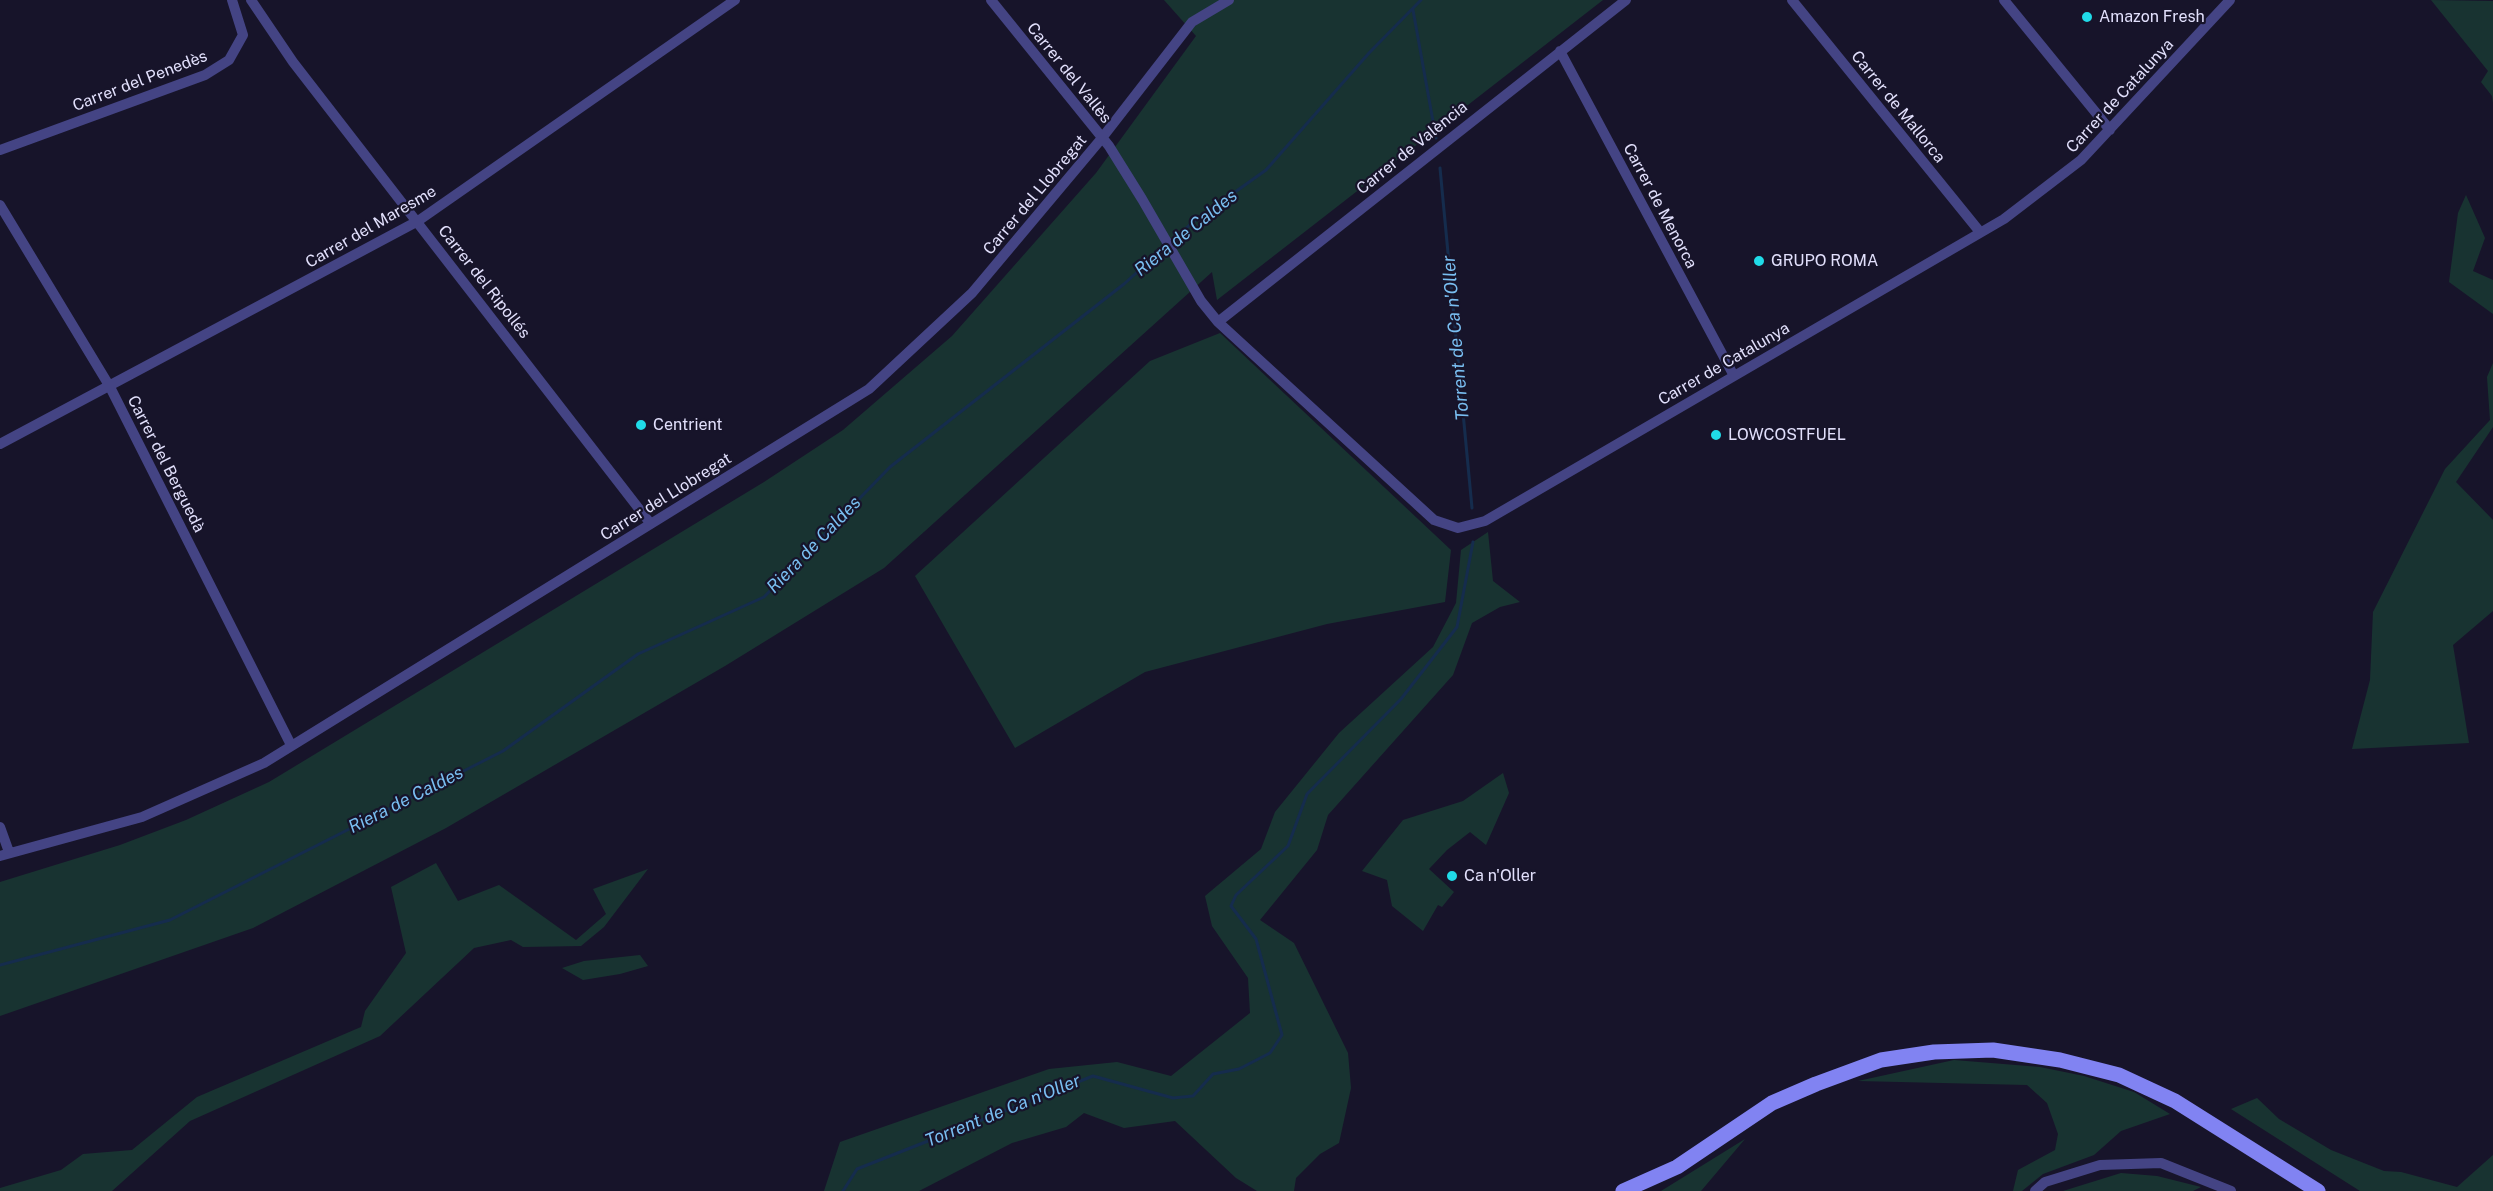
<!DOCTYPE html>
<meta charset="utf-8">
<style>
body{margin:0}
canvas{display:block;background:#17142a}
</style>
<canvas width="2493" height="1191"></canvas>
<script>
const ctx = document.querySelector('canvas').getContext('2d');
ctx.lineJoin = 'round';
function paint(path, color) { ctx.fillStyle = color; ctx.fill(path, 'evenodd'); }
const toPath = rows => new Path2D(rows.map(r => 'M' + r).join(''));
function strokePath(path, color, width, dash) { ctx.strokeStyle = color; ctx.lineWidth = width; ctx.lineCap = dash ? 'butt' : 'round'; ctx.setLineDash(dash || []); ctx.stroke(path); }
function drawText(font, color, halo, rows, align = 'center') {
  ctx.font = font + ' "Public Sans",sans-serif'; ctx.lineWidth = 4.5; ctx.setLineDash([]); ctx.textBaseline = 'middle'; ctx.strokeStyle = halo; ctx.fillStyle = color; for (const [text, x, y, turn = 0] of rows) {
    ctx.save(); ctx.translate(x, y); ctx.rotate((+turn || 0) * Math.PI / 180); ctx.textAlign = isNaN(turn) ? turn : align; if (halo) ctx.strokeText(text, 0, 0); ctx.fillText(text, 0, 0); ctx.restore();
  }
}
paint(toPath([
 [1164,0,1603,0,1217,300,1212,272,884,568,725,666,446,828,253,928,0,1016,0,882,120,845,186,820,269,782,764,482,843,430,952,336,1096,173,1196,36],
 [2431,0,2493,1,2493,103,2492,96,2481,82,2488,71],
 [2466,195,2485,238,2473,271,2493,280,2493,314,2449,282,2458,213],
 [1220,333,1451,550,1445,602,1327,624,1145,672,1015,748,915,576,1150,361],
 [2493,363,2493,427,2456,482,2493,520,2493,611,2453,645,2469,743,2352,749,2370,680,2373,612,2445,469,2490,420,2487,377],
 [1488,532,1493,581,1520,602,1500,607,1472,623,1453,675,1328,815,1317,850,1260,920,1294,943,1348,1053,1351,1088,1339,1143,1320,1154,1296,1178,1294,1191,1257,1191,1236,1178,1175,1121,1124,1128,1084,1113,1066,1127,1012,1143,919,1191,824,1191,840,1142,1049,1069,1117,1062,1171,1076,1250,1013,1248,978,1212,926,1205,896,1261,849,1275,812,1339,733,1433,647,1456,603,1461,550],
 [1503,773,1509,793,1486,845,1470,832,1447,850,1429,869,1454,892,1442,907,1438,905,1423,931,1392,906,1387,880,1362,871,1403,820,1463,801],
 [436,863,458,901,499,885,576,940,606,914,593,889,648,869,604,927,581,946,523,947,511,940,474,948,380,1036,190,1121,112,1191,0,1191,0,1188,61,1170,83,1154,132,1150,197,1097,361,1027,365,1011,406,953,391,887],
 [640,955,648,966,620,974,583,980,562,968,584,961],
 [1954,1060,2040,1067,2084,1076,2134,1092,2170,1114,2121,1131,2094,1155,2043,1174,2022,1191,2013,1191,2018,1170,2055,1150,2058,1134,2047,1103,2027,1085,1858,1081],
 [2257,1098,2279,1119,2331,1150,2384,1171,2401,1172,2457,1187,2493,1155,2493,1191,2360,1191,2231,1109],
 [1745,1139,1701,1191,1661,1191],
 [2121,1173,2157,1176,2201,1187,2193,1191,2063,1191]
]), '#183331');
strokePath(toPath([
 [1413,10,1436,138],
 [1440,168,1472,508],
 [0,965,170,920,503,751,638,654,764,597,890,467,1124,284,1193,222,1266,170,1369,53,1421,0],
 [843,1191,857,1169,1093,1076,1173,1098,1193,1096,1213,1074,1239,1069,1270,1053,1282,1035,1256,939,1231,906,1236,895,1288,846,1307,794,1401,699,1457,627,1473,542]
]), '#152c4d', 3);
strokePath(toPath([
 [251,0,293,62,650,523],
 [991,0,1109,146,1142,199,1201,301,1218,322,1434,520,1458,528,1485,521,2004,219,2081,160,2230,0],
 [1792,0,1980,232],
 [2004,0,2110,130],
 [1560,51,1734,376],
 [0,150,205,75,229,60,243,35,232,0],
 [0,205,110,387,291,745],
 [1218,322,1626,0],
 [0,444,418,221,735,0],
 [0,827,9,852],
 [0,856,142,817,264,763,869,389,972,293,1102,138,1192,22,1229,0],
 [2035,1191,2045,1182,2100,1165,2161,1163,2231,1191]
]), '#444484', 10);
strokePath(toPath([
 [1623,1191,1677,1167,1772,1103,1816,1084,1881,1060,1934,1052,1993,1050,2060,1060,2119,1075,2175,1101,2318,1191]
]), '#8183f2', 15);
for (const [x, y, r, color] of [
 [2087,17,6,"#20dbe8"],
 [1759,261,6,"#20dbe8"],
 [641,425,6,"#20dbe8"],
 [1716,435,6,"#20dbe8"],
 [1452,876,6,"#20dbe8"]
]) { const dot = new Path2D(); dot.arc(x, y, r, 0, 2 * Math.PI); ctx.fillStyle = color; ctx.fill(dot); strokePath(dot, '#17142a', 2); }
drawText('16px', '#e2e0fc', '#17142a', [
 ["Amazon Fresh",2099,17],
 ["GRUPO ROMA",1771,261],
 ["Centrient",653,425],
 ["LOWCOSTFUEL",1728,435],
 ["Ca n'Oller",1464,876]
], 'left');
drawText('16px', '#e2e0fc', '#17142a', [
 ["Carrer del Vallès",1069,73,51],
 ["Carrer del Penedès",140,81,-21],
 ["Carrer de Catalunya",2120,96,-47],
 ["Carrer de Mallorca",1898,107,51],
 ["Carrer de València",1412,148,-39],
 ["Carrer del Llobregat",1035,195,-50],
 ["Carrer de Menorca",1660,206,62],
 ["Carrer del Maresme",371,227,-30],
 ["Carrer del Ripollés",484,282,52],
 ["Carrer de Catalunya",1724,364,-30],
 ["Carrer del Berguedà",166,464,63],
 ["Carrer del Llobregat",666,497,-32]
]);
drawText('italic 18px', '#79bef1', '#17142a', [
 ["Riera de Caldes",1186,233,-39],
 ["Torrent de Ca n'Oller",1456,338,-95],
 ["Riera de Caldes",814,545,-46],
 ["Riera de Caldes",406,800,-27],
 ["Torrent de Ca n'Oller",1003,1111,-22]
]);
</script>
